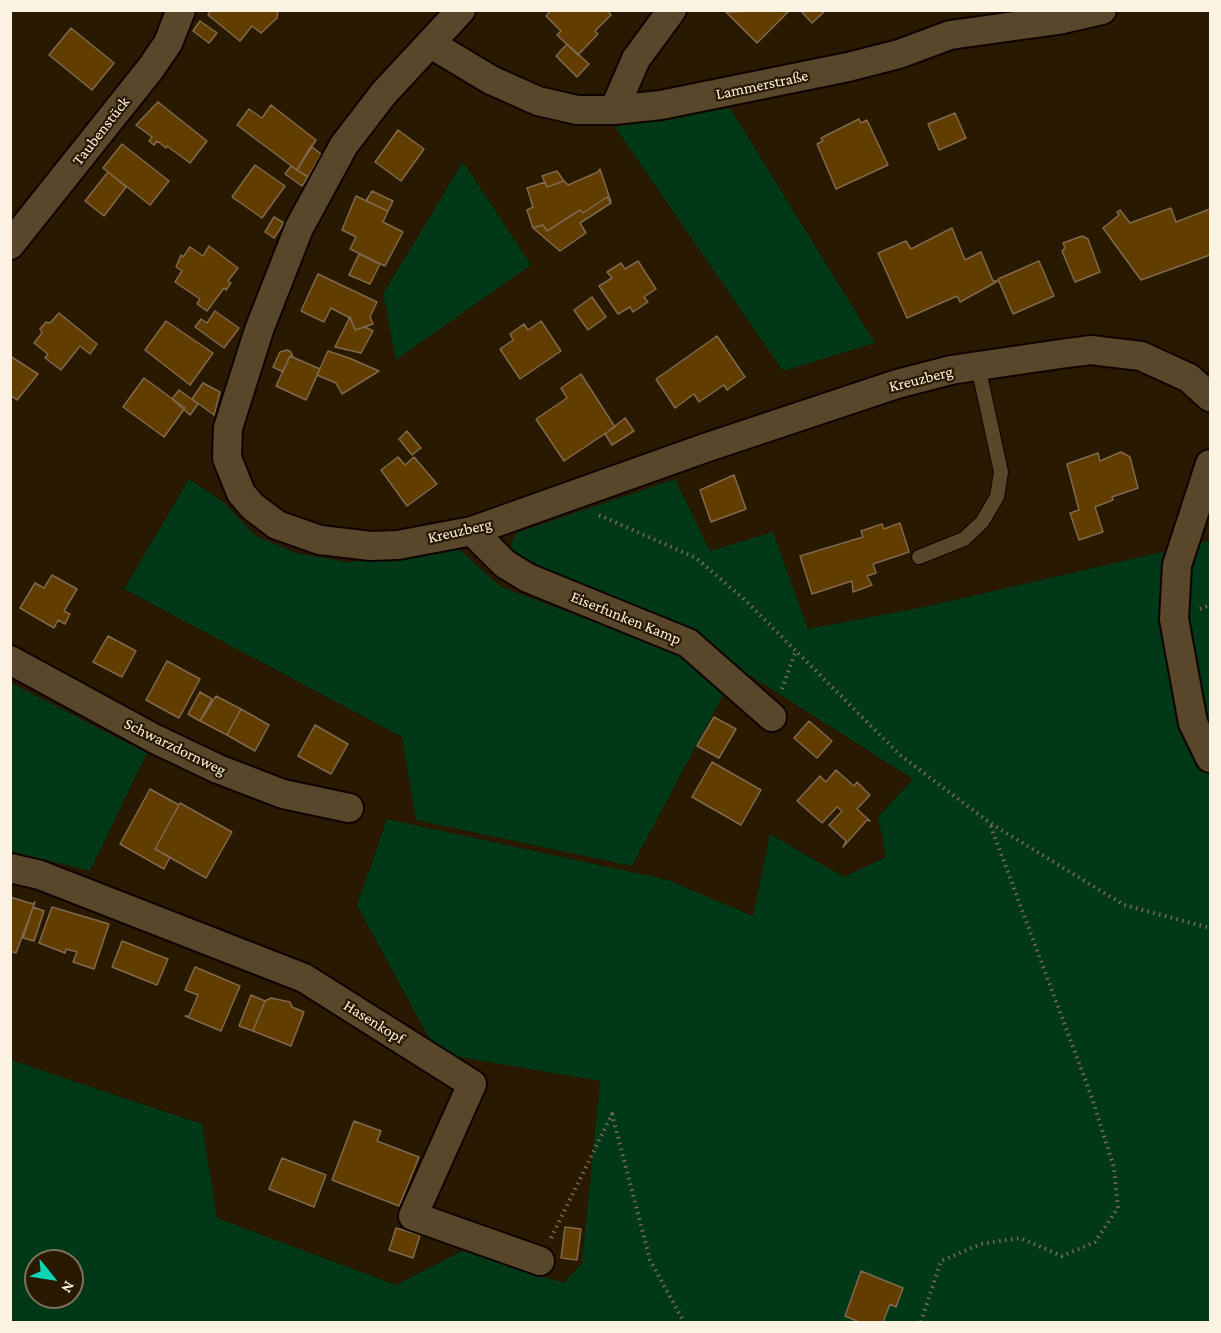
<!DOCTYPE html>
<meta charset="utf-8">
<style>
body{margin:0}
#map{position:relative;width:1221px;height:1333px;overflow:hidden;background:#281900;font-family:"Crimson Pro",serif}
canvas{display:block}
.frame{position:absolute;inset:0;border:12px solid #fcf2e1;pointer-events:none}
.north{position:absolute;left:24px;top:1249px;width:60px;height:60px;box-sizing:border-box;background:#281900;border:2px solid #7d705a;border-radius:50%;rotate:120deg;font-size:16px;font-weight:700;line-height:24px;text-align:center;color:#fcf2e1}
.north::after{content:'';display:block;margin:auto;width:21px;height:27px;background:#0fd5b4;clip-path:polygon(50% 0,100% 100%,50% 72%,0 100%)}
</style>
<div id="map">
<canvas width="1221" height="1333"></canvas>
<div class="frame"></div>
<div class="north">N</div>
</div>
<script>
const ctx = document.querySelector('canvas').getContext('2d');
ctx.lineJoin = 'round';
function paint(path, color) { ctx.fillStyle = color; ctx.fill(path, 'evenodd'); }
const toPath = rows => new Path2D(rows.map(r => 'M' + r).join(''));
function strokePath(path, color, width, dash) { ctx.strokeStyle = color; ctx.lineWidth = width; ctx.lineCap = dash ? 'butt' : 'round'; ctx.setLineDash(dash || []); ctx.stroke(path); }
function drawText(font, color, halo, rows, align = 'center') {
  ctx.font = font + ' "Crimson Pro",serif'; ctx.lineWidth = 4.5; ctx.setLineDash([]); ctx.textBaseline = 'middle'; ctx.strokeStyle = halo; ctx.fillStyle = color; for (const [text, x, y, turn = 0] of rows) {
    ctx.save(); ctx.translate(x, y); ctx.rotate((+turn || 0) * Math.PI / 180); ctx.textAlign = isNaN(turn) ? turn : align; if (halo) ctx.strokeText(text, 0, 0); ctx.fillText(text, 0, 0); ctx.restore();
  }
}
paint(toPath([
 [730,108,875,343,783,371,615,127],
 [463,162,531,265,396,360,383,294],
 [189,479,223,502,256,536,296,553,347,562,460,550,501,587,675,652,723,695,632,866,416,820,402,737,124,589],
 [675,479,710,551,773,532,808,629,924,607,1210,541,1210,1322,11,1322,11,1060,202,1124,217,1218,396,1285,462,1251,564,1283,582,1263,600,1081,437,1053,357,905,387,819,668,880,753,916,770,834,844,877,886,857,878,817,913,779,740,669,694,631,521,567,509,550,516,533],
 [36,1261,72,1261,72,1297,36,1297],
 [11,683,147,753,90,871,11,851]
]), '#003818');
const building = toPath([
 [211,10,278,10,277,18,261,33,252,26,240,41,208,15,211,10],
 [551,10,607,10,611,15,595,31,598,34,578,55,557,35,561,31,546,16,551,10],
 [793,10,789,11,757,43,726,12,793,10],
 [800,10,826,10,812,23,800,10],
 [200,21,217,33,209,43,193,31,200,21],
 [71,28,114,63,92,90,49,55,71,28],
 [567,44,589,64,577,77,556,56,567,44],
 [158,102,207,141,190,163,167,146,166,148,157,141,154,145,149,141,152,137,136,125,158,102],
 [271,105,316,140,297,170,237,125,249,109,262,118,271,105],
 [955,113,966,138,939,150,928,124,955,113],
 [859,119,861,123,867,120,888,165,836,189,817,144,823,141,821,138,859,119],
 [398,130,424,149,401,181,375,162,398,130],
 [122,144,169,181,150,205,103,168,122,144],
 [311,146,321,154,308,177,297,170,311,146],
 [255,165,285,186,262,218,232,197,255,165],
 [291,166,308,177,302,186,285,174,291,166],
 [600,169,611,202,607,197,583,213,580,210,547,231,543,225,533,228,527,210,533,207,527,188,545,182,547,187,564,181,568,185,598,172,600,169],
 [557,171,564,181,547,187,542,176,557,171],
 [108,172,126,187,104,216,85,201,108,172],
 [372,191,393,201,388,211,366,201,372,191],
 [356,196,388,211,383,222,403,232,385,266,350,249,356,237,342,230,356,196],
 [607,197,611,203,580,223,586,233,560,251,533,228,543,225,547,231,580,210,583,213,607,197],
 [1171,208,1176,222,1210,209,1210,255,1141,280,1103,228,1119,215,1117,212,1120,210,1130,223,1171,208],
 [274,217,284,223,274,238,265,232,274,217],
 [952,228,965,260,981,252,993,281,998,281,960,302,957,296,907,318,878,253,906,241,911,249,952,228],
 [1082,236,1088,239,1100,272,1075,282,1062,251,1065,248,1063,243,1082,236],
 [209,246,238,268,228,281,231,283,226,290,224,288,207,311,197,304,200,299,175,282,182,271,176,267,181,255,183,257,190,247,203,256,209,246],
 [359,254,380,264,370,284,349,275,359,254],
 [638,261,656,289,644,297,648,302,633,312,630,307,618,314,599,286,612,278,607,272,621,263,625,269,638,261],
 [1039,261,1054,296,1013,314,998,279,1039,261],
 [318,274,377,302,370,317,373,324,355,330,350,318,331,308,324,322,301,311,318,274],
 [592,297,606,317,588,330,574,310,592,297],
 [215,311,239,328,224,348,195,327,201,319,207,323,215,311],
 [59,313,97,344,90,354,80,346,61,370,45,358,48,354,34,343,42,333,40,329,46,322,50,323,59,313],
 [350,317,355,330,365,327,373,331,361,353,335,347,350,317],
 [166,321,213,353,190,385,145,350,166,321],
 [541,321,561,351,520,379,500,349,513,340,510,334,524,324,528,330,541,321],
 [717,336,745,377,727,390,724,385,699,402,694,394,675,408,656,379,717,336],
 [287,350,291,352,293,357,290,356,283,372,273,367,280,352,287,350],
 [328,351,349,358,379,371,342,394,336,383,317,375,328,351],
 [10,356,38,374,17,400,10,395,10,356],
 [290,356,320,369,306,400,276,386,290,356],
 [581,374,615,427,564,461,536,419,567,398,561,388,581,374],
 [144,378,185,408,164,437,123,407,144,378],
 [203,383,220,392,214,415,192,399,203,383],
 [179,390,198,404,190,415,172,399,179,390],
 [625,418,634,431,612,445,605,434,625,418],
 [407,431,421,448,412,455,399,439,407,431],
 [1121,452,1130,457,1138,488,1112,497,1113,500,1095,507,1103,532,1079,540,1070,513,1079,510,1067,464,1098,453,1100,461,1121,452],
 [398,457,405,465,414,457,437,484,407,506,381,470,398,457],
 [734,475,746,509,711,522,700,490,734,475],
 [900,523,909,552,873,564,876,573,867,576,872,585,853,592,852,581,812,594,800,556,863,537,861,531,882,524,884,529,900,523],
 [52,575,77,589,64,611,70,614,65,624,58,620,54,628,20,608,35,583,44,588,52,575],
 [108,636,136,651,122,677,93,662,108,636],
 [167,661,200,679,179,718,146,700,167,661],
 [200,692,212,699,200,721,188,714,200,692],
 [216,696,241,709,227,735,200,721,216,696],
 [241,709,269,725,255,751,227,735,241,709],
 [714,717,736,729,719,758,697,746,714,717],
 [809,721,832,741,817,758,794,738,809,721],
 [315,725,348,744,331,774,298,756,315,725],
 [712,762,761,790,741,825,692,797,712,762],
 [836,770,854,786,857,782,870,795,857,809,870,821,867,820,843,847,846,841,829,825,842,811,837,807,822,823,797,801,820,776,826,782,836,770],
 [150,789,179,805,155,849,170,857,164,869,120,844,150,789],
 [180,803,232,832,206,878,155,849,180,803],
 [10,897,33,904,35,902,16,953,10,951,10,897],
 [33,907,44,911,34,941,23,938,33,907],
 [52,907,109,924,94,969,73,962,77,952,66,949,65,953,39,943,52,907],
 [122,941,168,959,157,985,112,967,122,941],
 [195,967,240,986,221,1031,185,1016,189,1016,198,995,185,990,195,967],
 [251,995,265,1001,253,1031,239,1026,251,995],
 [271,998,290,1002,292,1007,304,1012,291,1046,253,1031,265,1001,271,998],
 [354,1121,381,1131,377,1141,419,1157,399,1206,332,1180,354,1121],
 [282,1158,326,1175,314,1207,269,1189,282,1158],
 [565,1227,581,1229,577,1260,561,1258,565,1227],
 [396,1228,420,1235,413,1258,389,1250,396,1228],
 [861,1271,903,1288,896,1307,890,1304,883,1322,857,1322,857,1321,845,1316,861,1271]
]);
paint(building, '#623d00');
strokePath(building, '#80694e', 1.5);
const service = toPath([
 [919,557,964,539,982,522,997,497,1001,472,978,366]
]);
const minor = toPath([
 [461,10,384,93,344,145,299,228,259,330,228,428,227,458,241,493,252,506,277,525,320,540,371,546,398,545,472,531,705,448,897,384,951,370,1060,354,1091,350,1141,356,1189,378,1210,397],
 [431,44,491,80,538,101,577,110,614,110,661,105,848,67,899,54,950,35,1058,20,1102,10],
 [614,110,636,59,672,10],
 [10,245,151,68,168,43,181,10],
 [1210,464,1177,565,1174,619,1193,723,1210,758],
 [472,531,505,564,528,578,688,643,772,717],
 [10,660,155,739,218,769,283,794,349,808],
 [10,868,40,875,304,978,472,1084,413,1216,540,1261]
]);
strokePath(service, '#100400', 16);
strokePath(minor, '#100400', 32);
strokePath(toPath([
 [599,515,696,558,745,600,900,755,990,823,1124,905,1210,928],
 [1200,609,1210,605],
 [782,689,796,650],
 [551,1238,612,1114,650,1260,684,1322],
 [921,1322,941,1261,981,1244,1020,1238,1062,1256,1095,1242,1118,1208,1114,1168,1092,1098,990,824]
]), '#786b55', 4, [1.5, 4.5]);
strokePath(service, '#59472b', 14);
strokePath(minor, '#59472b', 28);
drawText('16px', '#fcf2e1', '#281900', [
 ["Lammerstraße",762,85,-12],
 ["Taubenstück",101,131,-52],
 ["Kreuzberg",921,379,-14],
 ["Kreuzberg",460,531,-13],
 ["Eiserfunken Kamp",626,618,22],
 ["Schwarzdornweg",175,747,26],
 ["Hasenkopf",374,1022,32]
]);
</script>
